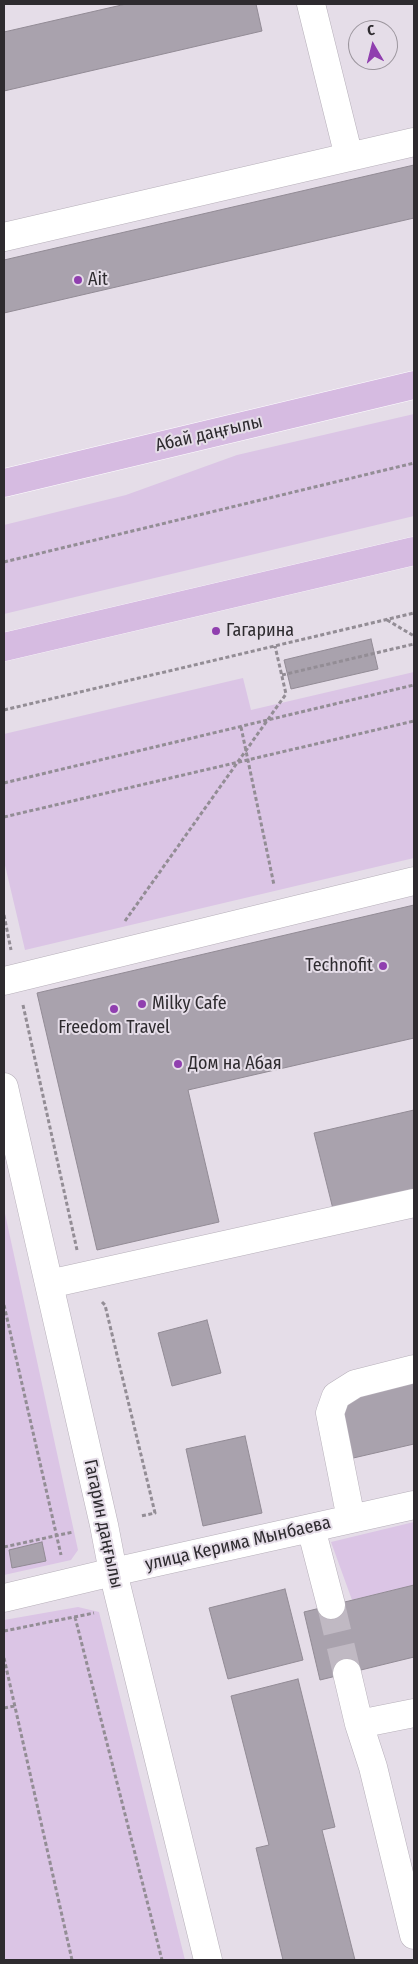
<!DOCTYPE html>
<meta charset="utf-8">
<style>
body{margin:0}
#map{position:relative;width:418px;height:1964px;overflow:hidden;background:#e5dde8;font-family:"Fira Sans Condensed",sans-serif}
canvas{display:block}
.frame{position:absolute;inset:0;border:5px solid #2e2b2f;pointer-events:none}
.north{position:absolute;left:348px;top:20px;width:50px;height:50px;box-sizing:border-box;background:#e5dde8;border:1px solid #9c969e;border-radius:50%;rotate:352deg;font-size:14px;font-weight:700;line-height:20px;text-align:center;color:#2e2b2f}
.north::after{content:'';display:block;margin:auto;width:18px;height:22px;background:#903faf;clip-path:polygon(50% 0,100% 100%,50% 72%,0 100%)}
</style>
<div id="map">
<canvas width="418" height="1964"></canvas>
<div class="frame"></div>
<div class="north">С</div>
</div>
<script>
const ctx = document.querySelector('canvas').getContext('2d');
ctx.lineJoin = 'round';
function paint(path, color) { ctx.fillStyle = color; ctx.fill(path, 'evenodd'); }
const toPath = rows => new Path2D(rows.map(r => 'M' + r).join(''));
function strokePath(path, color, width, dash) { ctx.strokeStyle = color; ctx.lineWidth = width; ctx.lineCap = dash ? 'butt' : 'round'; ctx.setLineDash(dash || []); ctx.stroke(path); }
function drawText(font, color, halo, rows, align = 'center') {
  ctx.font = font + ' "Fira Sans Condensed",sans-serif'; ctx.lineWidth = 4; ctx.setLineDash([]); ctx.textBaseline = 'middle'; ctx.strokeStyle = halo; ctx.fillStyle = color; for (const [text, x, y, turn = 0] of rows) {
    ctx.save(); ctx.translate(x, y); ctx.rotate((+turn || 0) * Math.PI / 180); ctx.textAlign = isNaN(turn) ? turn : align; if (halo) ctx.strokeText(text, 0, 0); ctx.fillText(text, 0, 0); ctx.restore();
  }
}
paint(toPath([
 [414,414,414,516,4,614,4,525,126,495,237,455],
 [414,672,414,858,25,950,4,861,4,734,243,678,251,710],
 [4,1209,78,1550,71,1560,4,1575],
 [414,1522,414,1585,352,1600,331,1542],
 [78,1607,99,1612,185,1960,4,1960,4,1620]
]), '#dbc5e5');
const building = toPath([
 [126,4,256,4,262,31,4,91,4,32,126,4],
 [414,165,414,218,4,313,4,260,414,165],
 [371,639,378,669,291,689,284,660,371,639],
 [414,905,414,1038,188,1090,219,1222,97,1250,37,993,414,905],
 [414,1110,414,1203,336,1221,314,1133,414,1110],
 [207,1320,221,1373,172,1386,158,1333,207,1320],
 [414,1380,414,1444,349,1459,335,1399,414,1380],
 [245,1436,262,1513,203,1526,186,1449,245,1436],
 [42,1542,46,1561,12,1568,9,1550,42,1542],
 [414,1585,414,1657,320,1680,304,1612,414,1585],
 [285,1589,303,1660,228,1679,209,1608,285,1589],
 [298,1679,335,1827,322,1830,355,1960,283,1960,256,1848,269,1845,231,1696,298,1679]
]);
paint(building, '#a9a2ad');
strokePath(building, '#928b95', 1);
strokePath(toPath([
 [331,1605,347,1673]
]), '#c0b9c3', 28, [28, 14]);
const minor = toPath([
 [311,4,349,157,414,142],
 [4,237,349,157],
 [4,981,414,881],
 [4,1087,104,1525,113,1572,208,1960],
 [49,1284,414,1203],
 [351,1519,330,1413,336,1396,355,1384,414,1369],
 [311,1528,331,1605],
 [4,1598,113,1572,414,1505],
 [347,1673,359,1724],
 [414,1713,359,1724,373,1767,414,1935]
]);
const major = toPath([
 [4,483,414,385],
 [4,647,414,551]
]);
strokePath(minor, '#b7b0ba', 29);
strokePath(major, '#fff', 29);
strokePath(toPath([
 [4,562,414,463],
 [387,620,414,636],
 [282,675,414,644],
 [4,710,414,613],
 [241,727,274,885],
 [4,783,414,685],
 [4,817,414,721],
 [4,915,11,950],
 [125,921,286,694,275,646],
 [23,1005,77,1250],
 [102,1302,105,1305,155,1513,141,1516],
 [4,1305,61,1555],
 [4,1547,73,1532],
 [75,1617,162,1960],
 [4,1631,94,1613],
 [4,1658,72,1960],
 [4,1708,15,1706]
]), '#938d95', 3, [4, 2.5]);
strokePath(minor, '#fff', 28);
strokePath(major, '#d6bbe1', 28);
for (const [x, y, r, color] of [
 [78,280,5,"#903faf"],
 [216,631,5,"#903faf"],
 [383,966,5,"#903faf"],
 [142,1004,5,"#903faf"],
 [114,1009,5,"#903faf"],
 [178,1064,5,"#903faf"]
]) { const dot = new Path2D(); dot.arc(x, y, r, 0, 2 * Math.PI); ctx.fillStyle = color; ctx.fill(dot); strokePath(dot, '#e5dde8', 2); }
drawText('18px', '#2e2b2f', '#e5dde8', [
 ["Ait",88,280],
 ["Гагарина",226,631],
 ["Technofit",373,966,"right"],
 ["Milky Cafe",152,1004],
 ["Freedom Travel",114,1028,"center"],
 ["Дом на Абая",188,1064]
], 'left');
drawText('18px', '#2e2b2f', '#e5dde8', [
 ["Абай даңғылы",209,434,-13],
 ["Гагарин даңғылы",103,1524,78],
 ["улица Керима Мынбаева",238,1544,-13]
]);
</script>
